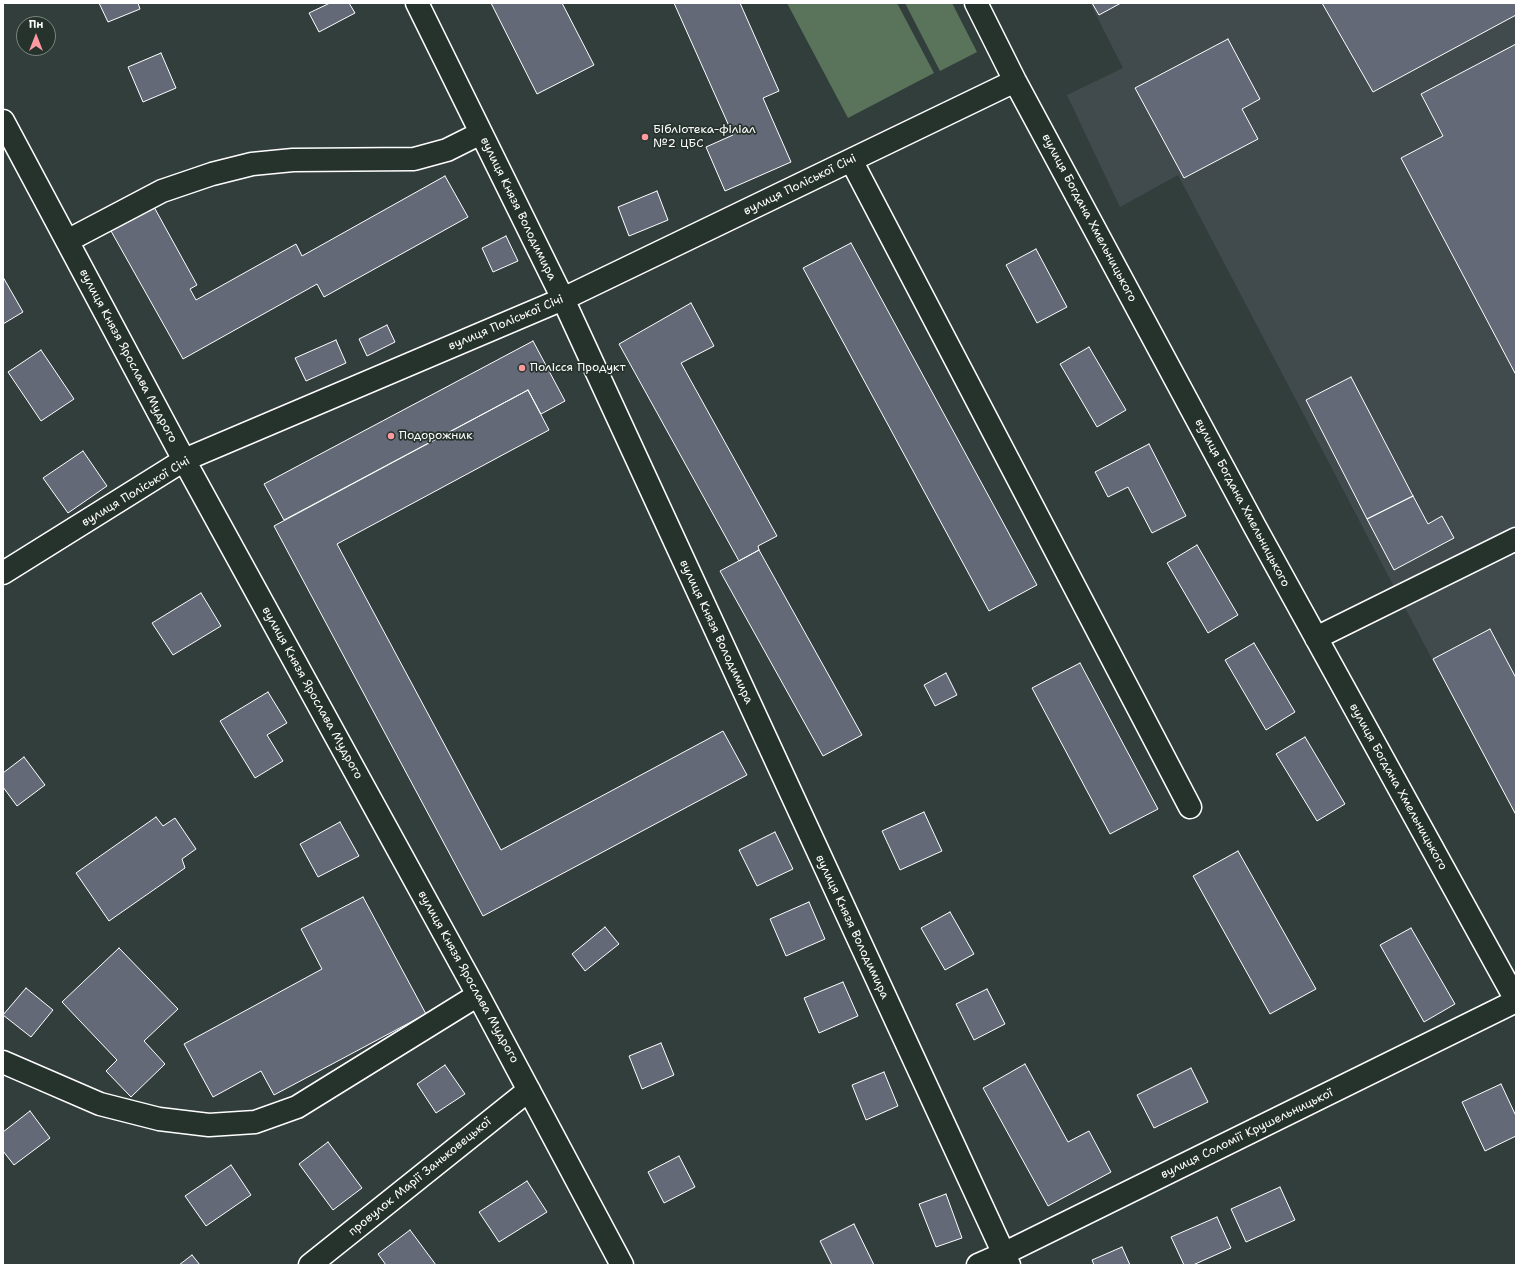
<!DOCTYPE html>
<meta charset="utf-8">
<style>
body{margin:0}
#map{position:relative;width:1519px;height:1268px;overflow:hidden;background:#323e3c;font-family:"Shantell Sans",sans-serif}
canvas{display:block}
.frame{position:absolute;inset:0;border:4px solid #fff;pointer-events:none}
.north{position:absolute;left:16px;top:16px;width:40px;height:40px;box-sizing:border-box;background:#26332d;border:1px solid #7d8581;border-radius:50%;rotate:0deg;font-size:11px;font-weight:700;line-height:16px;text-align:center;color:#fff}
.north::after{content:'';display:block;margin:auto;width:14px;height:18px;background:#ff9aa2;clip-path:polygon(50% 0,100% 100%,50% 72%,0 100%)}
</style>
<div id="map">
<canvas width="1519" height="1268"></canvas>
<div class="frame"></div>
<div class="north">Пн</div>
</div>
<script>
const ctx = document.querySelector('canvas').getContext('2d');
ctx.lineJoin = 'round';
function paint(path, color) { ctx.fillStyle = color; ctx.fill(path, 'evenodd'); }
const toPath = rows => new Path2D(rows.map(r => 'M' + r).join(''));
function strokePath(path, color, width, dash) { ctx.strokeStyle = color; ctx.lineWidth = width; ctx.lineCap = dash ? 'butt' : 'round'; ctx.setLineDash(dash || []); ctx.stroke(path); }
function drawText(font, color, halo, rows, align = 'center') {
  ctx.font = font + ' "Shantell Sans",sans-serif'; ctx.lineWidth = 3.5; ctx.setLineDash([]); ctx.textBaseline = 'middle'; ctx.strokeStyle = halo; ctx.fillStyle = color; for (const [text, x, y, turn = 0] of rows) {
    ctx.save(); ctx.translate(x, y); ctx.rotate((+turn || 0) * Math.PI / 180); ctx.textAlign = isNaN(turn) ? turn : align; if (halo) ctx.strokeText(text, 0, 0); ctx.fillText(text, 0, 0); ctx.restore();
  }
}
paint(toPath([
 [1090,3,1516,3,1516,815,1433,661,1178,175,1120,207,1067,95,1123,68]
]), '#414b4d');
paint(toPath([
 [787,3,897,3,934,73,848,118],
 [905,3,952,3,977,52,940,71]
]), '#59745b');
const building = toPath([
 [99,3,138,3,140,9,108,22,99,3],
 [330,3,349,3,355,13,319,32,309,13,330,3],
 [491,3,562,3,594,65,537,94,491,3],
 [674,3,740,3,779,91,763,98,791,162,725,191,706,147,733,135,674,3],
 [1092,3,1121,3,1099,15,1092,3],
 [1322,3,1516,3,1516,15,1373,92,1322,3],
 [1228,39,1260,99,1242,109,1258,139,1184,178,1135,88,1228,39],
 [1516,44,1516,375,1401,158,1443,136,1421,94,1516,44],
 [161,53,176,88,143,102,128,67,161,53],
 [445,176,468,217,324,297,317,284,183,359,111,231,154,207,197,285,190,289,196,300,296,244,302,256,445,176],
 [657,191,668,220,629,236,618,207,657,191],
 [506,236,518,261,493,272,482,248,506,236],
 [851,243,1037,585,989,611,803,268,851,243],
 [1036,249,1067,307,1037,323,1006,265,1036,249],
 [3,277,23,312,3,324,3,277],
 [691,303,714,346,681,363,777,536,758,546,759,550,739,561,619,344,691,303],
 [387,325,395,342,367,356,359,339,387,325],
 [336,340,346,363,306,381,295,358,336,340],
 [533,341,565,401,541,414,528,390,284,520,264,484,533,341],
 [1089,347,1126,410,1097,427,1060,364,1089,347],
 [41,350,74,399,41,421,8,372,41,350],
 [1351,377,1413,496,1367,519,1306,400,1351,377],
 [528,390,549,430,337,544,501,850,723,731,747,775,483,916,274,526,528,390],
 [1149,444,1186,516,1152,533,1128,487,1108,497,1095,472,1149,444],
 [83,451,107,486,68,513,43,478,83,451],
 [1413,496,1428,524,1442,516,1454,538,1394,570,1367,519,1413,496],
 [1197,545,1238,615,1208,633,1167,563,1197,545],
 [759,550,862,735,823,756,720,571,759,550],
 [201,593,221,626,173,655,152,623,201,593],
 [1490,629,1516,678,1516,815,1433,659,1490,629],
 [1254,643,1295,712,1266,730,1225,660,1254,643],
 [1080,663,1158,809,1110,834,1032,688,1080,663],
 [946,673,957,695,935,706,924,685,946,673],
 [268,692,287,723,267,735,283,761,255,778,220,721,268,692],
 [1305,737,1345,804,1317,821,1276,754,1305,737],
 [24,757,45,785,17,806,3,787,3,773,24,757],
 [924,812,942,851,900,870,882,831,924,812],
 [156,817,163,826,175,818,196,849,182,859,185,868,109,921,76,873,156,817],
 [340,822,359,856,318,877,300,844,340,822],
 [775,832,793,869,757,886,739,850,775,832],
 [1238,851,1316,989,1270,1014,1193,876,1238,851],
 [363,897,426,1014,274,1095,261,1071,213,1097,184,1044,322,969,301,929,363,897],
 [809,902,825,939,786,956,770,919,809,902],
 [950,912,974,954,945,970,921,928,950,912],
 [605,927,619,944,585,971,572,954,605,927],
 [1411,928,1455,1004,1424,1022,1380,945,1411,928],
 [119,948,178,1009,144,1041,165,1064,131,1097,106,1071,117,1060,62,1002,119,948],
 [843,982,858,1016,819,1033,804,998,843,982],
 [26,988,53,1010,31,1037,3,1015,26,988],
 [987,989,1005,1024,974,1040,956,1004,987,989],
 [661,1043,674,1075,642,1089,629,1056,661,1043],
 [1025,1064,1068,1142,1089,1131,1111,1172,1048,1206,983,1088,1025,1064],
 [445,1065,465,1094,436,1113,417,1084,445,1065],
 [1191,1068,1208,1102,1154,1128,1137,1095,1191,1068],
 [884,1072,898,1106,866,1120,852,1085,884,1072],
 [1501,1084,1516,1116,1516,1136,1485,1151,1462,1102,1501,1084],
 [30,1111,50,1138,14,1165,3,1151,3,1132,30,1111],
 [328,1142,362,1188,333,1210,299,1164,328,1142],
 [679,1156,695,1187,664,1203,648,1172,679,1156],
 [231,1165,251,1195,206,1226,185,1196,231,1165],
 [527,1181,547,1212,499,1242,479,1212,527,1181],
 [1280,1187,1295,1220,1246,1242,1231,1209,1280,1187],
 [946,1194,962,1238,936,1247,919,1204,946,1194],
 [1217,1217,1231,1248,1193,1265,1184,1265,1171,1237,1217,1217],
 [854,1224,874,1265,832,1265,820,1241,854,1224],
 [410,1230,436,1265,386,1265,378,1254,410,1230],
 [1122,1247,1130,1265,1094,1265,1092,1260,1122,1247],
 [192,1255,200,1265,179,1265,192,1255]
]);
paint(building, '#636976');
strokePath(building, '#fff', 1);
const minor = toPath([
 [417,3,563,299,1009,1265],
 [976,3,1015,81,1255,527,1516,1000],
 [3,121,184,460,478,995,622,1265],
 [851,160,1190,807],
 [67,241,162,191,212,174,252,164,293,160,414,159,447,150,481,133],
 [3,573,184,460,563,299,1015,81],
 [1316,638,1516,539],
 [3,1062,100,1104,159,1119,209,1125,255,1122,297,1107,478,995],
 [310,1265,529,1090],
 [978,1265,1003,1254,1516,1001]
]);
strokePath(minor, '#fff', 25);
strokePath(minor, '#26332d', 22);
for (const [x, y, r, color] of [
 [645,137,4,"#ff9aa2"],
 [522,368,4,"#ff9aa2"],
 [391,436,4,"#ff9aa2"]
]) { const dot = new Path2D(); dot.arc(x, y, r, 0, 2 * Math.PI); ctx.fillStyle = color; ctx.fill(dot); strokePath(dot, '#26332d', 1.5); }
drawText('12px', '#fff', '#26332d', [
 ["Бібліотека-філіал",653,130],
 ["№2 ЦБС",653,144],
 ["Полісся Продукт",530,368],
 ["Подорожник",399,436]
], 'left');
drawText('12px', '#fff', '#26332d', [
 ["вулиця Поліської Січі",800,185,-26],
 ["вулиця Князя Володимира",518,209,64],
 ["вулиця Богдана Хмельницького",1089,218,62],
 ["вулиця Поліської Січі",506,323,-23],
 ["вулиця Князя Ярослава Мудрого",128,356,62],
 ["вулиця Поліської Січі",136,492,-31],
 ["вулиця Богдана Хмельницького",1242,503,62],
 ["вулиця Князя Володимира",716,632,65],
 ["вулиця Князя Ярослава Мудрого",312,693,61],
 ["вулиця Богдана Хмельницького",1398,787,61],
 ["вулиця Князя Володимира",852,927,65],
 ["вулиця Князя Ярослава Мудрого",468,977,61],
 ["вулиця Соломії Крушельницької",1247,1134,-26],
 ["провулок Марії Заньковецької",420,1177,-39]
]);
</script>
